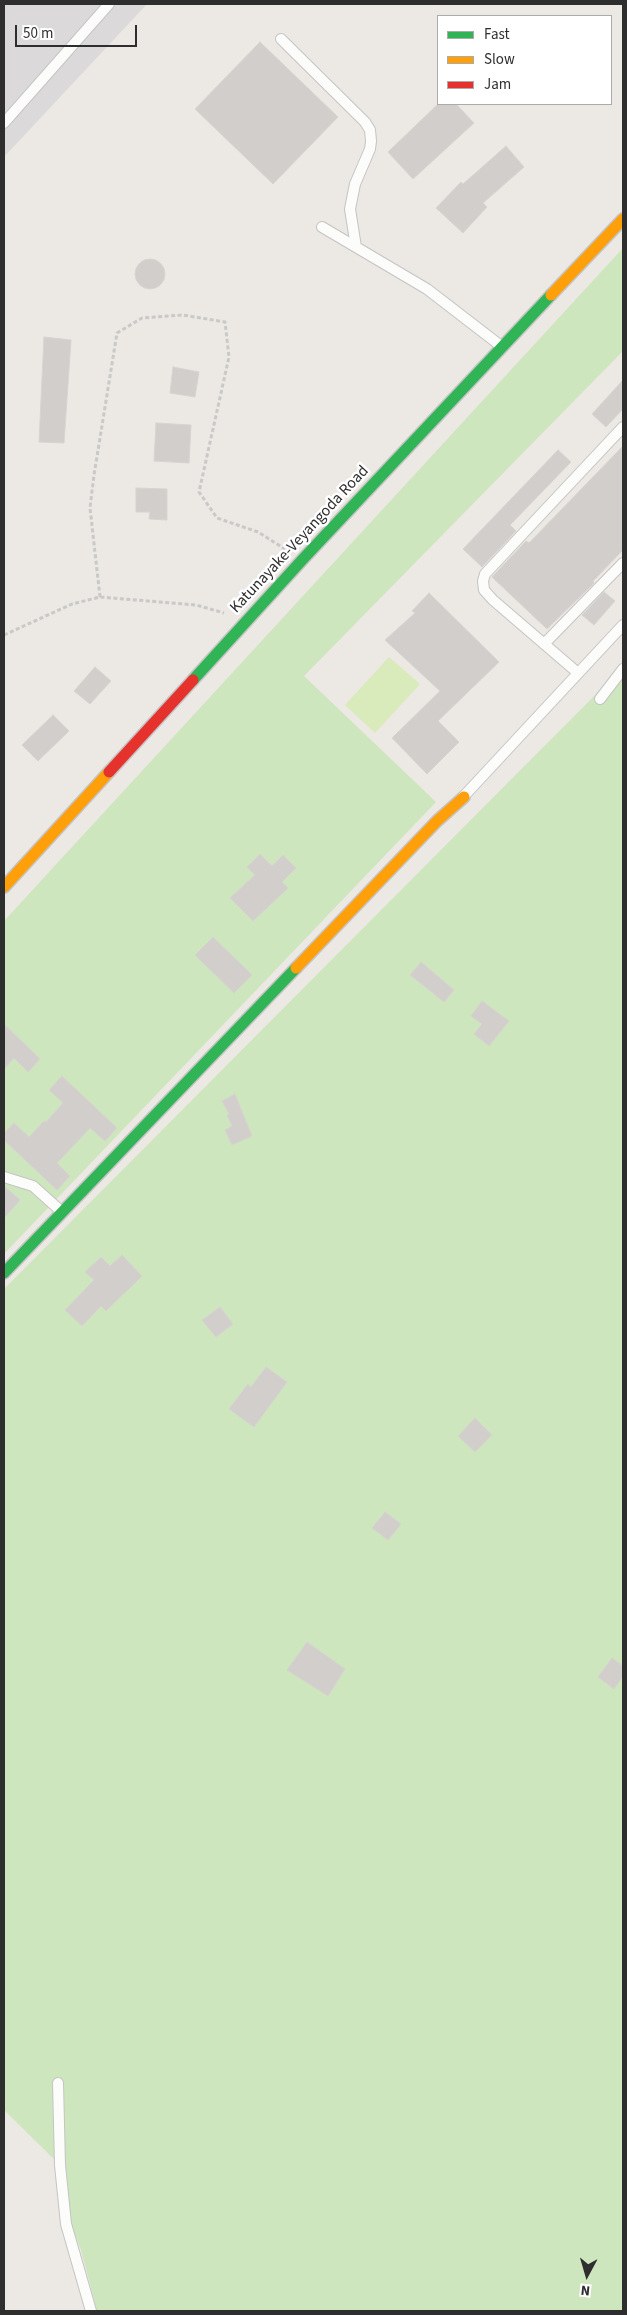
<!DOCTYPE html>
<style>
body{margin:0}
#map{position:relative;width:627px;height:2315px;overflow:hidden;background:#ece8e4;font-family:"Source Sans 3",sans-serif}
canvas{display:block}
.frame{position:absolute;inset:0;border:5px solid #2e2e2e;pointer-events:none}
.legend{position:absolute;left:437px;top:15px;width:175px;height:90px;box-sizing:border-box;background:#fff;border:1px solid #ababab;margin:0;padding:6px 9px;list-style:none;font-size:15px;color:#2e2e2e}
.legend li{display:flex;align-items:center;gap:10px;height:25px}
.legend b{width:25px;border:1px solid #ababab}
.north{position:absolute;left:562px;top:2250px;width:50px;height:50px;-webkit-text-stroke:4px #fff;paint-order:stroke;rotate:186deg;font-size:14px;font-weight:700;line-height:20px;text-align:center;color:#2e2e2e}
.north::after{content:'';display:block;margin:auto;width:18px;height:22px;background:#2e2e2e;clip-path:polygon(50% 0,100% 100%,50% 72%,0 100%)}
.scale{position:absolute;left:15px;top:25px;width:122px;height:22px;box-sizing:border-box;border:2px solid #2e2e2e;border-top:0;padding-left:6px;font-size:15px;line-height:18px;white-space:nowrap;color:#2e2e2e;-webkit-text-stroke:4px #fff;paint-order:stroke}
</style>
<div id="map">
<canvas width="627" height="2315"></canvas>
<div class="frame"></div>
<ul class="legend">
<li><b style="height:6px;background:#30b455"></b>Fast</li>
<li><b style="height:6px;background:#ff9f0a"></b>Slow</li>
<li><b style="height:6px;background:#e5322d"></b>Jam</li>
</ul>
<div class="north">N</div>
<div class="scale">50 m</div>
</div>
<script>
const ctx = document.querySelector('canvas').getContext('2d');
ctx.lineJoin = 'round';
function paint(path, color) { ctx.fillStyle = color; ctx.fill(path, 'evenodd'); }
const toPath = rows => new Path2D(rows.map(r => 'M' + r).join(''));
function strokePath(path, color, width, dash) { ctx.strokeStyle = color; ctx.lineWidth = width; ctx.lineCap = dash ? 'butt' : 'round'; ctx.setLineDash(dash || []); ctx.stroke(path); }
function drawText(font, color, halo, rows, align = 'center') {
  ctx.font = font + ' "Source Sans 3",sans-serif'; ctx.lineWidth = 5; ctx.setLineDash([]); ctx.textBaseline = 'middle'; ctx.strokeStyle = halo; ctx.fillStyle = color; for (const [text, x, y, turn = 0] of rows) {
    ctx.save(); ctx.translate(x, y); ctx.rotate((+turn || 0) * Math.PI / 180); ctx.textAlign = isNaN(turn) ? turn : align; if (halo) ctx.strokeText(text, 0, 0); ctx.fillText(text, 0, 0); ctx.restore();
  }
}
paint(toPath([
 [4,4,147,4,4,157]
]), '#dcd9db');
paint(toPath([
 [623,248,623,351,304,676,436,802,4,1254,4,921],
 [623,667,623,2311,94,2311,95,2303,81,2250,72,2227,67,2199,66,2171,4,2110,4,1289]
]), '#cee6be');
paint(toPath([
 [389,657,420,684,375,733,345,705]
]), '#d9eabb');
const building = toPath([
 [260,42,338,117,273,184,195,109,260,42],
 [438,104,456,104,474,123,413,179,388,152,438,104],
 [506,146,524,167,483,203,487,207,463,233,436,208,461,182,463,184,506,146],
 '135 274a15 15 0 1 1 30 0a15 15 0 1 1-30 0Z',
 [44,337,71,340,64,443,39,442,44,337],
 [173,367,199,372,195,397,170,393,173,367],
 [623,380,623,409,606,427,592,414,623,380],
 [156,423,191,425,189,463,154,461,156,423],
 [623,446,623,550,593,581,594,583,547,629,492,577,526,541,529,543,623,446],
 [558,450,571,462,510,525,516,531,482,567,463,549,558,450],
 [136,488,167,489,167,520,149,519,150,512,136,512,136,488],
 [604,592,615,601,594,625,582,615,604,592],
 [429,593,499,662,438,721,459,742,427,774,392,738,440,691,385,640,415,613,412,611,429,593],
 [95,667,111,681,90,704,74,691,95,667],
 [53,715,69,731,38,761,22,745,53,715],
 [260,854,272,866,283,855,296,868,282,882,288,888,253,921,230,898,255,875,247,867,260,854],
 [213,937,252,975,234,993,195,955,213,937],
 [421,962,454,990,444,1002,410,975,421,962],
 [482,1001,509,1021,489,1046,474,1034,482,1024,471,1016,482,1001],
 [4,1024,40,1059,28,1072,14,1058,4,1069,4,1024],
 [62,1076,117,1128,105,1141,90,1128,57,1163,70,1176,57,1190,4,1140,4,1133,14,1123,29,1137,44,1121,46,1122,63,1103,49,1090,62,1076],
 [235,1094,252,1136,232,1145,225,1130,232,1126,227,1115,229,1114,222,1101,235,1094],
 [4,1186,20,1200,4,1218,4,1186],
 [122,1255,142,1276,106,1311,101,1306,82,1326,65,1310,94,1280,85,1272,101,1257,110,1266,122,1255],
 [220,1307,233,1324,216,1337,202,1320,220,1307],
 [266,1367,287,1382,254,1427,229,1409,248,1384,251,1387,266,1367],
 [475,1418,492,1435,475,1452,458,1436,475,1418],
 [385,1512,401,1524,388,1540,372,1528,385,1512],
 [307,1642,345,1669,328,1696,287,1670,307,1642],
 [612,1658,623,1666,623,1676,614,1689,598,1677,612,1658]
]);
paint(building, '#d1cecb');
strokePath(building, '#d7d4d0', 1);
const lane = toPath([
 [281,39,365,122,370,130,371,141,370,149,355,184,350,209,356,247],
 [4,123,109,4],
 [322,227,427,289,501,346],
 [544,644,623,563],
 [578,673,493,600,484,590,483,581,485,574,623,427],
 [600,699,623,669],
 [464,796,623,625],
 [4,1177,33,1186,62,1212],
 [58,2083,60,2165,66,2224,91,2311]
]);
const fast = toPath([
 [193,680,303,559,551,295],
 [4,1273,296,968]
]);
const slow = toPath([
 [551,295,623,219],
 [4,887,109,772],
 [296,968,437,821,464,797]
]);
const jam = toPath([
 [109,772,193,680]
]);
strokePath(lane, '#c5c4c5', 12);
strokePath(fast, '#c5c4c5', 14);
strokePath(slow, '#c5c4c5', 14);
strokePath(jam, '#c5c4c5', 14);
strokePath(toPath([
 [100,597,90,508,94,475,117,333,142,318,183,315,225,322,229,357,199,492,217,518,258,532,285,549],
 [4,635,72,604,100,597,196,605,224,613]
]), '#c9c9c8', 3, [4, 2.5]);
strokePath(lane, '#fcfcfb', 10);
strokePath(fast, '#30b455', 11);
strokePath(slow, '#ff9f0a', 11);
strokePath(jam, '#e5322d', 11);
drawText('16px', '#2e2e2e', '#fff', [
 ["Katunayake-Veyangoda Road",300,540,-47]
]);
</script>
